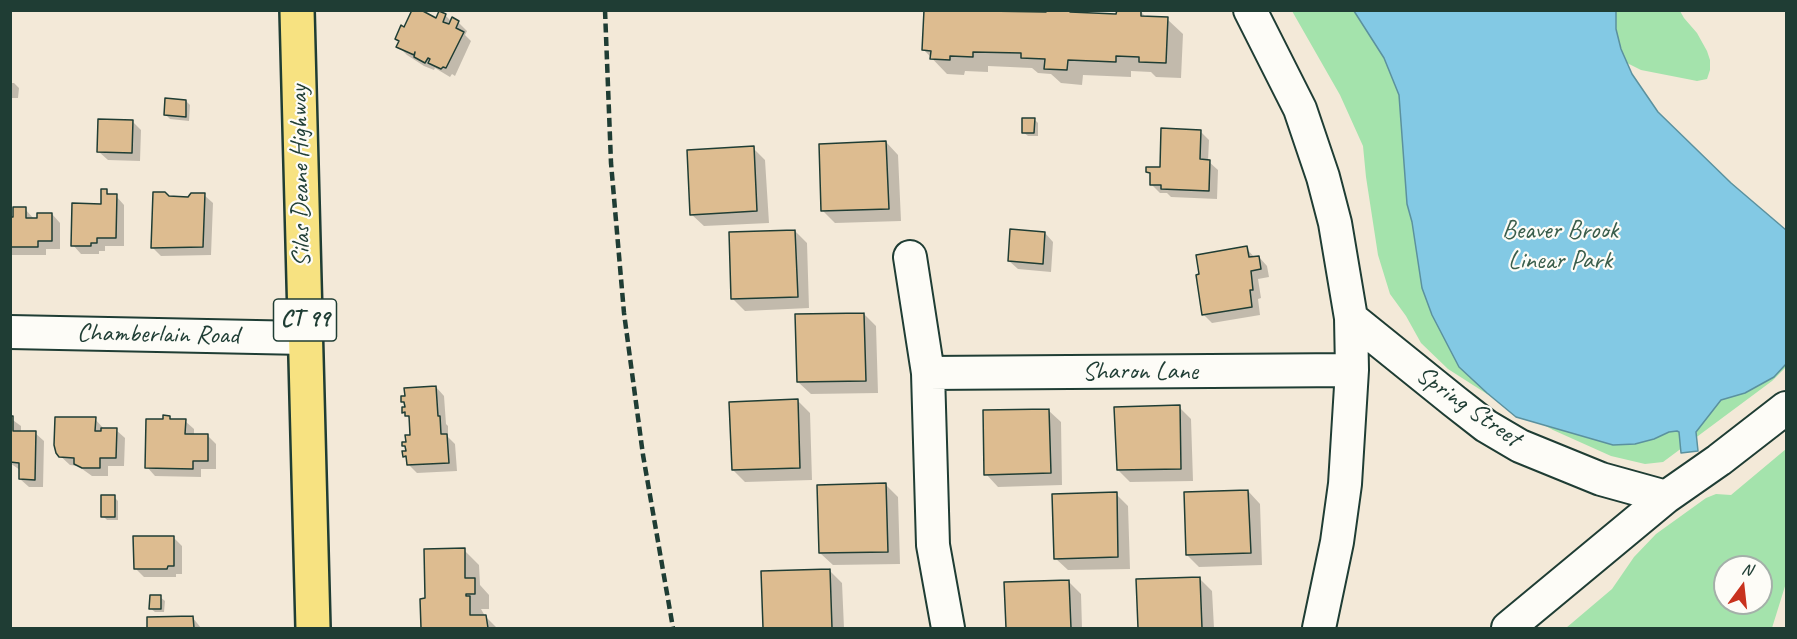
<!DOCTYPE html>
<style>
body{margin:0}
#map{position:relative;width:1797px;height:639px;overflow:hidden;background:#f3e9d8;font-family:Caveat,sans-serif}
canvas{display:block}
.frame{position:absolute;inset:0;border:12px solid #1f3d34;pointer-events:none}
.north{position:absolute;left:1713px;top:555px;width:60px;height:60px;box-sizing:border-box;background:#fdfcf7;border:2px solid #a4b0a9;border-radius:50%;rotate:15deg;font-size:16px;font-weight:700;line-height:24px;text-align:center;color:#1f3d34}
.north::after{content:'';display:block;margin:auto;width:21px;height:27px;background:#c8321e;clip-path:polygon(50% 0,100% 100%,50% 72%,0 100%)}
</style>
<div id="map">
<canvas width="1797" height="639"></canvas>
<div class="frame"></div>
<div class="north">N</div>
</div>
<script>
const ctx = document.querySelector('canvas').getContext('2d');
ctx.lineJoin = 'round';
function paint(path, color) { ctx.fillStyle = color; ctx.fill(path, 'evenodd'); }
const toPath = rows => new Path2D(rows.map(r => 'M' + r).join(''));
function strokePath(path, color, width, dash) { ctx.strokeStyle = color; ctx.lineWidth = width; ctx.lineCap = dash ? 'butt' : 'round'; ctx.setLineDash(dash || []); ctx.stroke(path); }
function drawText(font, color, halo, rows, align = 'center') {
  ctx.font = font + ' Caveat,sans-serif'; ctx.lineWidth = 4.5; ctx.setLineDash([]); ctx.textBaseline = 'middle'; ctx.strokeStyle = halo; ctx.fillStyle = color; for (const [text, x, y, turn = 0] of rows) {
    ctx.save(); ctx.translate(x, y); ctx.rotate((+turn || 0) * Math.PI / 180); ctx.textAlign = isNaN(turn) ? turn : align; if (halo) ctx.strokeText(text, 0, 0); ctx.fillText(text, 0, 0); ctx.restore();
  }
}
paint(toPath([
 [1292,11,1680,11,1684,18,1697,33,1707,51,1710,60,1710,70,1707,79,1697,81,1687,79,1641,70,1627,63,1622,80,1786,234,1786,367,1772,381,1663,462,1645,464,1611,456,1553,430,1487,394,1448,369,1421,343,1406,316,1390,294,1378,255,1366,177,1363,146,1340,95],
 [1786,449,1786,583,1772,628,1566,628,1612,589,1634,557,1656,534,1706,498,1716,494,1731,495],
 [1725,567,1761,567,1761,603,1725,603]
]), '#a4e3ac');
const water = toPath([
 [1354,11,1616,11,1616,29,1621,49,1632,74,1658,112,1731,183,1786,230,1786,364,1774,377,1745,393,1721,400,1696,432,1698,451,1681,453,1679,432,1677,431,1669,432,1654,439,1635,444,1613,445,1516,417,1487,393,1459,367,1432,315,1422,288,1412,222,1407,204,1399,95,1384,58,1354,11]
]);
paint(water, '#83c9e4');
strokePath(water, '#5b919e', 1.5);
paint(toPath([
 [926,10,1025,10,1027,13,1047,14,1047,10,1071,10,1074,14,1118,16,1140,11,1147,18,1167,19,1183,34,1181,78,1156,77,1151,72,1131,71,1131,77,1083,75,1082,85,1061,83,1051,74,1038,73,1032,68,988,66,988,72,965,71,964,75,947,74,924,50],
 [445,15,452,22,458,22,467,31,465,35,471,41,455,76,452,74,450,77,435,68,434,70,424,66,407,55,398,46,400,42,396,39,405,29],
 [10,83,14,83,19,88,18,98,10,98],
 [186,101,190,105,189,121,170,119,166,115],
 [1034,119,1038,123,1038,136,1028,136,1023,132],
 [132,121,141,130,140,161,108,160,99,152],
 [1200,131,1209,140,1208,161,1218,170,1217,199,1171,197,1167,193,1160,193,1151,184,1152,176,1148,172,1161,168],
 [886,142,898,155,901,221,835,223,823,211],
 [753,148,765,160,769,223,704,226,691,214],
 [106,191,111,196,116,196,124,205,124,246,105,246,105,251,99,251,99,254,81,254,73,245,102,205],
 [204,195,213,203,211,255,161,256,152,247,169,198,188,198],
 [25,209,34,219,52,214,60,223,60,249,46,249,46,255,10,255,10,219],
 [795,231,807,243,809,308,745,311,732,298],
 [1045,233,1053,242,1051,272,1018,269,1009,261],
 [1246,248,1255,258,1259,257,1267,266,1269,277,1258,279,1261,298,1258,299,1260,315,1212,323,1203,314],
 [864,314,876,326,878,393,811,394,798,382],
 [436,387,444,396,446,424,448,426,448,437,455,444,457,471,417,473,408,464,408,460,404,456,407,452,404,446,412,436,411,421,404,412,406,408,403,402],
 [798,401,810,413,812,480,745,482,733,470],
 [1179,407,1191,419,1193,481,1130,482,1118,470],
 [1048,410,1061,422,1062,485,998,487,986,474],
 [169,417,173,421,185,421,194,429,194,435,208,436,216,444,216,469,201,469,201,477,155,476,147,467,164,421],
 [10,418,21,426,21,433,35,433,44,441,43,487,29,487,20,479,20,470,10,463],
 [95,419,104,429,116,430,125,438,124,466,108,466,108,476,92,476,78,466,70,465,57,453],
 [885,484,898,497,900,564,833,565,820,553],
 [1248,491,1260,504,1262,565,1199,567,1187,555],
 [1116,494,1128,506,1130,569,1068,570,1055,558],
 [114,497,118,501,118,520,107,520,103,516],
 [173,537,182,546,182,574,176,574,176,577,144,577,135,568],
 [464,550,479,565,480,585,489,595,489,609,481,609,485,616,497,628,422,628,421,600,427,600],
 [830,571,842,583,844,628,765,628,763,572],
 [1200,579,1212,591,1214,628,1139,628,1138,581],
 [1068,581,1081,594,1082,628,1007,628,1006,583],
 [160,597,165,601,164,612,155,612,150,608],
 [193,618,201,628,149,628,149,619]
]), '#0003');
const building = toPath([
 [412,10,421,10,436,18,439,11,446,14,443,22,449,24,452,17,459,21,456,28,464,32,446,68,443,67,441,69,428,63,430,59,428,58,425,63,414,57,415,52,414,55,396,47,399,41,395,39,401,25,404,27,412,10],
 [924,10,1046,12,1046,10,1070,10,1070,12,1116,14,1117,10,1141,10,1141,16,1168,17,1166,63,1139,62,1139,57,1116,56,1116,62,1068,60,1067,70,1044,69,1045,59,1021,58,1021,53,973,52,973,57,950,56,950,60,930,59,931,51,922,50,924,10],
 [165,98,186,100,186,117,164,115,165,98],
 [1022,118,1035,118,1034,133,1022,133,1022,118],
 [98,119,133,120,132,153,97,152,98,119],
 [1161,128,1201,130,1200,159,1210,160,1209,191,1161,189,1161,185,1150,185,1150,173,1146,172,1146,167,1160,167,1161,128],
 [886,141,889,209,821,211,819,144,886,141],
 [754,146,757,211,690,215,687,150,754,146],
 [101,189,107,189,107,194,117,194,116,238,97,238,97,243,91,243,91,246,71,246,72,203,101,204,101,189],
 [153,192,165,192,169,196,188,197,191,193,205,193,203,247,151,248,153,192],
 [13,207,26,207,26,218,37,218,37,213,52,213,52,241,38,241,38,247,10,247,10,217,13,217,13,207],
 [1010,229,1045,232,1043,264,1008,261,1010,229],
 [795,230,798,297,731,299,729,232,795,230],
 [1247,246,1249,257,1259,256,1261,269,1251,271,1253,290,1250,290,1252,307,1202,315,1196,275,1199,274,1196,255,1247,246],
 [864,313,866,381,797,382,795,314,864,313],
 [436,386,438,416,440,416,441,434,447,434,449,463,407,465,406,456,403,457,402,451,406,451,405,446,402,446,402,442,406,442,405,435,410,435,409,416,405,416,405,412,402,413,402,407,405,407,404,402,401,402,401,396,405,396,404,388,436,386],
 [798,399,800,468,732,470,729,402,798,399],
 [1180,405,1181,469,1117,470,1114,407,1180,405],
 [1049,409,1051,473,984,475,983,410,1049,409],
 [163,415,170,416,170,419,186,419,185,434,208,434,208,461,193,461,193,469,145,468,146,419,163,419,163,415],
 [10,416,13,416,13,431,36,431,35,480,19,479,19,463,10,462,10,416],
 [55,417,96,417,95,431,101,431,101,428,117,428,116,458,100,458,100,468,82,468,74,464,74,458,59,457,56,453,54,445,55,417],
 [886,483,888,552,819,553,817,485,886,483],
 [1248,490,1251,553,1186,555,1184,492,1248,490],
 [1117,492,1118,557,1054,559,1052,494,1117,492],
 [101,495,115,495,115,517,101,517,101,495],
 [133,536,174,536,174,566,168,566,167,569,134,569,133,536],
 [465,548,465,578,475,578,475,594,466,594,466,596,470,596,470,615,486,615,488,628,421,628,420,599,425,598,424,549,465,548],
 [830,569,832,628,763,628,761,571,830,569],
 [1200,577,1202,628,1138,628,1136,579,1200,577],
 [1069,580,1071,628,1006,628,1004,582,1069,580],
 [150,595,161,595,161,609,149,609,150,595],
 [193,616,194,628,147,628,147,617,193,616]
]);
paint(building, '#ddbc90');
strokePath(building, '#1f3d34', 1.5);
const minor = toPath([
 [1250,10,1300,109,1323,177,1335,223,1351,318,1352,370,1345,484,1337,542,1319,628],
 [910,257,928,373,933,545,948,628],
 [1351,318,1454,401,1486,426,1520,446,1601,479,1666,497],
 [10,332,305,338],
 [928,373,1352,370],
 [1508,628,1666,497,1719,460,1786,408]
]);
const primary = toPath([
 [297,10,313,628]
]);
strokePath(minor, '#1f3d34', 36);
strokePath(primary, '#1f3d34', 38);
strokePath(minor, '#fdfcf7', 32);
strokePath(primary, '#f7e281', 33);
strokePath(toPath([
 [605,10,611,163,624,313,643,455,673,628]
]), '#1f3d34', 4.5, [9, 4.5]);
for (const [x, y, w] of [
 [305,320,63]
]) { const box = new Path2D(); box.roundRect(x - w / 2, y - 21, w, 42, 4.5); ctx.fillStyle = '#fdfcf7'; ctx.fill(box); strokePath(box, '#1f3d34', 1.5); }
drawText('bold 24px', '#1f3d34', null, [
 ["CT 99",305,320]
]);
drawText('26px', '#1f3d34', '#fdfcf7', [
 ["Silas Deane Highway",301,176,-91],
 ["Chamberlain Road",158,335,1],
 ["Sharon Lane",1140,372],
 ["Spring Street",1468,407,35]
]);
drawText('26px', '#3a5e4c', '#fdfcf7', [
 ["Beaver Brook",1560,231],
 ["Linear Park",1560,261]
]);
</script>
